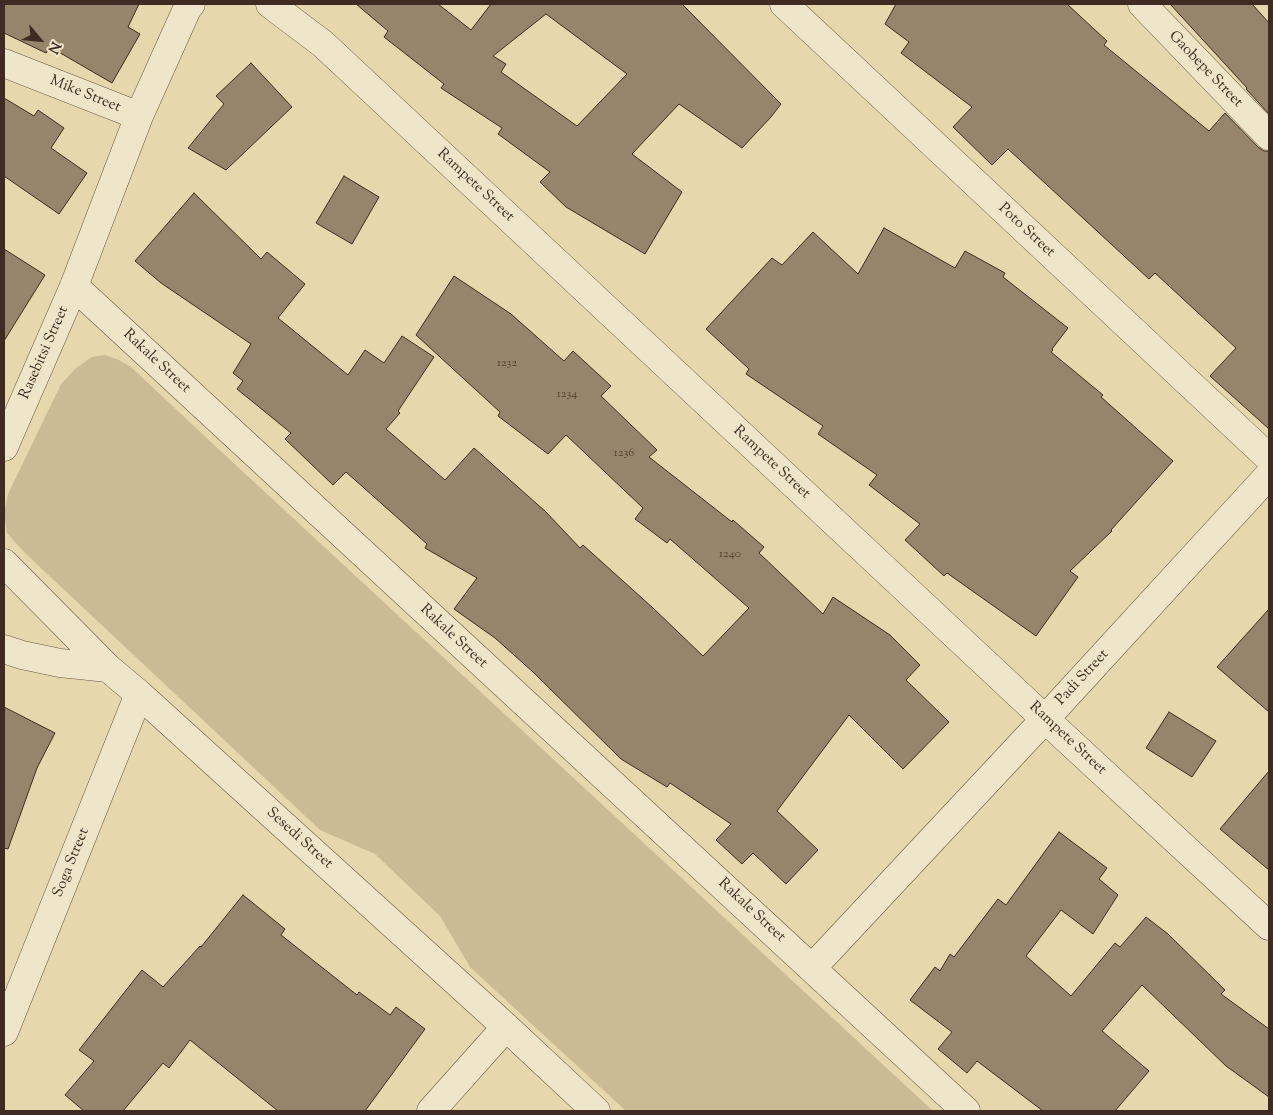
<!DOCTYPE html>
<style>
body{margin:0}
#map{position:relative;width:1273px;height:1115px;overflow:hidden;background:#e6d8ac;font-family:"Sorts Mill Goudy",serif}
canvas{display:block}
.frame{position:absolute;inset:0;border:5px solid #3f2b23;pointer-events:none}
.north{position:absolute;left:15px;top:15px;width:50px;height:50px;-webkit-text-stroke:4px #efe6c9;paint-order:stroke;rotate:118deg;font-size:14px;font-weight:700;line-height:20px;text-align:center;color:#3f2b23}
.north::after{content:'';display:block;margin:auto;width:18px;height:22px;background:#3f2b23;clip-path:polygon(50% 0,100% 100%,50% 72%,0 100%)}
</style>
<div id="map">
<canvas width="1273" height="1115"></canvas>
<div class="frame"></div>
<div class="north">N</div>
</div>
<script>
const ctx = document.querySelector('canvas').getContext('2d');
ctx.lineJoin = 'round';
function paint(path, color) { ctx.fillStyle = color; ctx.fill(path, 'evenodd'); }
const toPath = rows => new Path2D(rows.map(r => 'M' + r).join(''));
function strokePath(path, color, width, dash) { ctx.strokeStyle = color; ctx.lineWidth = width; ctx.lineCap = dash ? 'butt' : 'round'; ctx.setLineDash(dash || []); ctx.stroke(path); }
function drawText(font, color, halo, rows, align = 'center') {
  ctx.font = font + ' "Sorts Mill Goudy",serif'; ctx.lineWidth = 4.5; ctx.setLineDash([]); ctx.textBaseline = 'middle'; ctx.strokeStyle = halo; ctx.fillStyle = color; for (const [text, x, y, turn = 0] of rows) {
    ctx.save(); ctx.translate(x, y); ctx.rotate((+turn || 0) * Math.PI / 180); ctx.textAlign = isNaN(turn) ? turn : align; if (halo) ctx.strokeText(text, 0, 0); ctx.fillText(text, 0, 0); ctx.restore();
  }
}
paint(toPath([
 [105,355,119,360,131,367,212,443,933,1111,626,1111,470,967,440,916,375,854,320,830,25,553,7,533,4,513,8,494,61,384,76,368,92,357]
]), '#cabb95');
const building = toPath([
 [4,4,139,4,128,27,140,34,112,83,50,47,46,53,4,33,4,4],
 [356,4,438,4,471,30,491,4,682,4,781,104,771,117,742,148,679,104,632,154,682,192,645,254,566,207,540,182,550,172,498,134,502,128,441,88,444,84,384,37,388,31,356,4],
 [546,14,627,74,577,126,501,72,506,64,493,56,546,14],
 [896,4,1067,4,1107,41,1104,45,1209,131,1225,113,1258,147,1264,151,1269,151,1269,429,1210,376,1236,348,1155,273,1149,279,1008,149,992,165,953,127,972,107,901,53,909,42,885,24,896,4],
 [1170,4,1252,4,1269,23,1269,114,1246,89,1247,88,1170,4],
 [251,63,292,107,226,170,188,148,224,104,216,96,251,63],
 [4,98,34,116,38,110,64,128,51,148,87,173,59,214,4,176,4,98],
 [344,176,379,197,352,244,316,223,344,176],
 [194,193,261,259,267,252,305,284,278,318,348,375,365,350,384,363,402,336,434,357,398,411,400,413,386,429,445,480,474,448,546,512,580,548,583,545,653,608,703,656,749,608,670,539,667,543,635,519,643,508,566,435,548,454,498,416,500,412,416,335,454,276,511,314,564,361,573,351,611,386,601,396,657,450,649,457,732,522,733,520,764,547,759,553,823,614,833,597,890,635,920,665,906,680,949,722,903,769,849,715,777,811,818,850,786,884,753,853,742,864,716,840,731,824,670,783,667,787,621,759,533,672,495,638,454,609,477,578,425,548,427,544,346,472,333,485,285,439,291,433,237,389,243,381,233,373,251,344,161,283,135,261,194,193],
 [884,228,955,268,965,251,1005,273,1003,277,1068,328,1052,349,1053,350,1051,352,1103,395,1101,397,1173,461,1111,530,1112,531,1070,571,1078,577,1036,636,947,573,944,576,905,540,920,524,869,485,877,475,818,434,823,426,746,374,749,369,706,329,772,258,782,265,813,232,858,274,884,228],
 [4,249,45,275,4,341,4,249],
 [1269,609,1269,712,1217,667,1269,609],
 [4,707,55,733,37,768,8,849,4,848,4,707],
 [1169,712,1216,741,1192,777,1146,748,1169,712],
 [1269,771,1269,870,1220,829,1269,771],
 [1059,832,1107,868,1099,879,1118,895,1093,934,1061,910,1026,956,1071,996,1115,943,1120,947,1146,917,1168,934,1225,990,1221,994,1269,1029,1269,1097,1226,1066,1142,985,1102,1031,1149,1071,1115,1111,1043,1111,977,1061,967,1073,938,1049,952,1032,910,1000,935,967,940,971,950,954,954,957,998,899,1006,905,1059,832],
 [243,895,285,929,281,935,357,995,359,992,390,1015,396,1007,425,1029,365,1111,278,1111,190,1040,169,1068,163,1063,123,1111,84,1111,65,1095,94,1061,79,1050,142,970,163,987,200,946,201,947,243,895]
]);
paint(building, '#96856a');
strokePath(building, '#3f2b23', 1);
const minor = toPath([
 [270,4,323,44,1045,719,1269,926],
 [784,4,1269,458],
 [1142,4,1269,136],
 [4,63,139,116],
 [74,286,966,1111],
 [4,447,74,286,139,116,187,9,191,4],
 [4,563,108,668,139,694,506,1027,596,1111],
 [4,649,22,655,60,663,108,668],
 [812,968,1045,719,1269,475],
 [4,1032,139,694],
 [431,1111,506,1027]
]);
strokePath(minor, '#695645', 29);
strokePath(minor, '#efe6c9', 28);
drawText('12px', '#554235', null, [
 ["1232",507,364],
 ["1234",567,395],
 ["1236",624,454],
 ["1240",730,555]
]);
drawText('15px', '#3f2b23', '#efe6c9', [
 ["Gaobepe Street",1205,70,46],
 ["Mike Street",85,95,22],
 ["Rampete Street",475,186,43],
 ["Poto Street",1026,231,43],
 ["Rasebitsi Street",45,353,-66],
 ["Rakale Street",156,362,43],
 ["Rampete Street",771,463,43],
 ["Rakale Street",453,637,43],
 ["Padi Street",1083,678,-47],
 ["Rampete Street",1067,739,43],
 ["Sesedi Street",299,839,42],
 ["Soga Street",72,863,-68],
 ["Rakale Street",751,911,43]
]);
</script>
